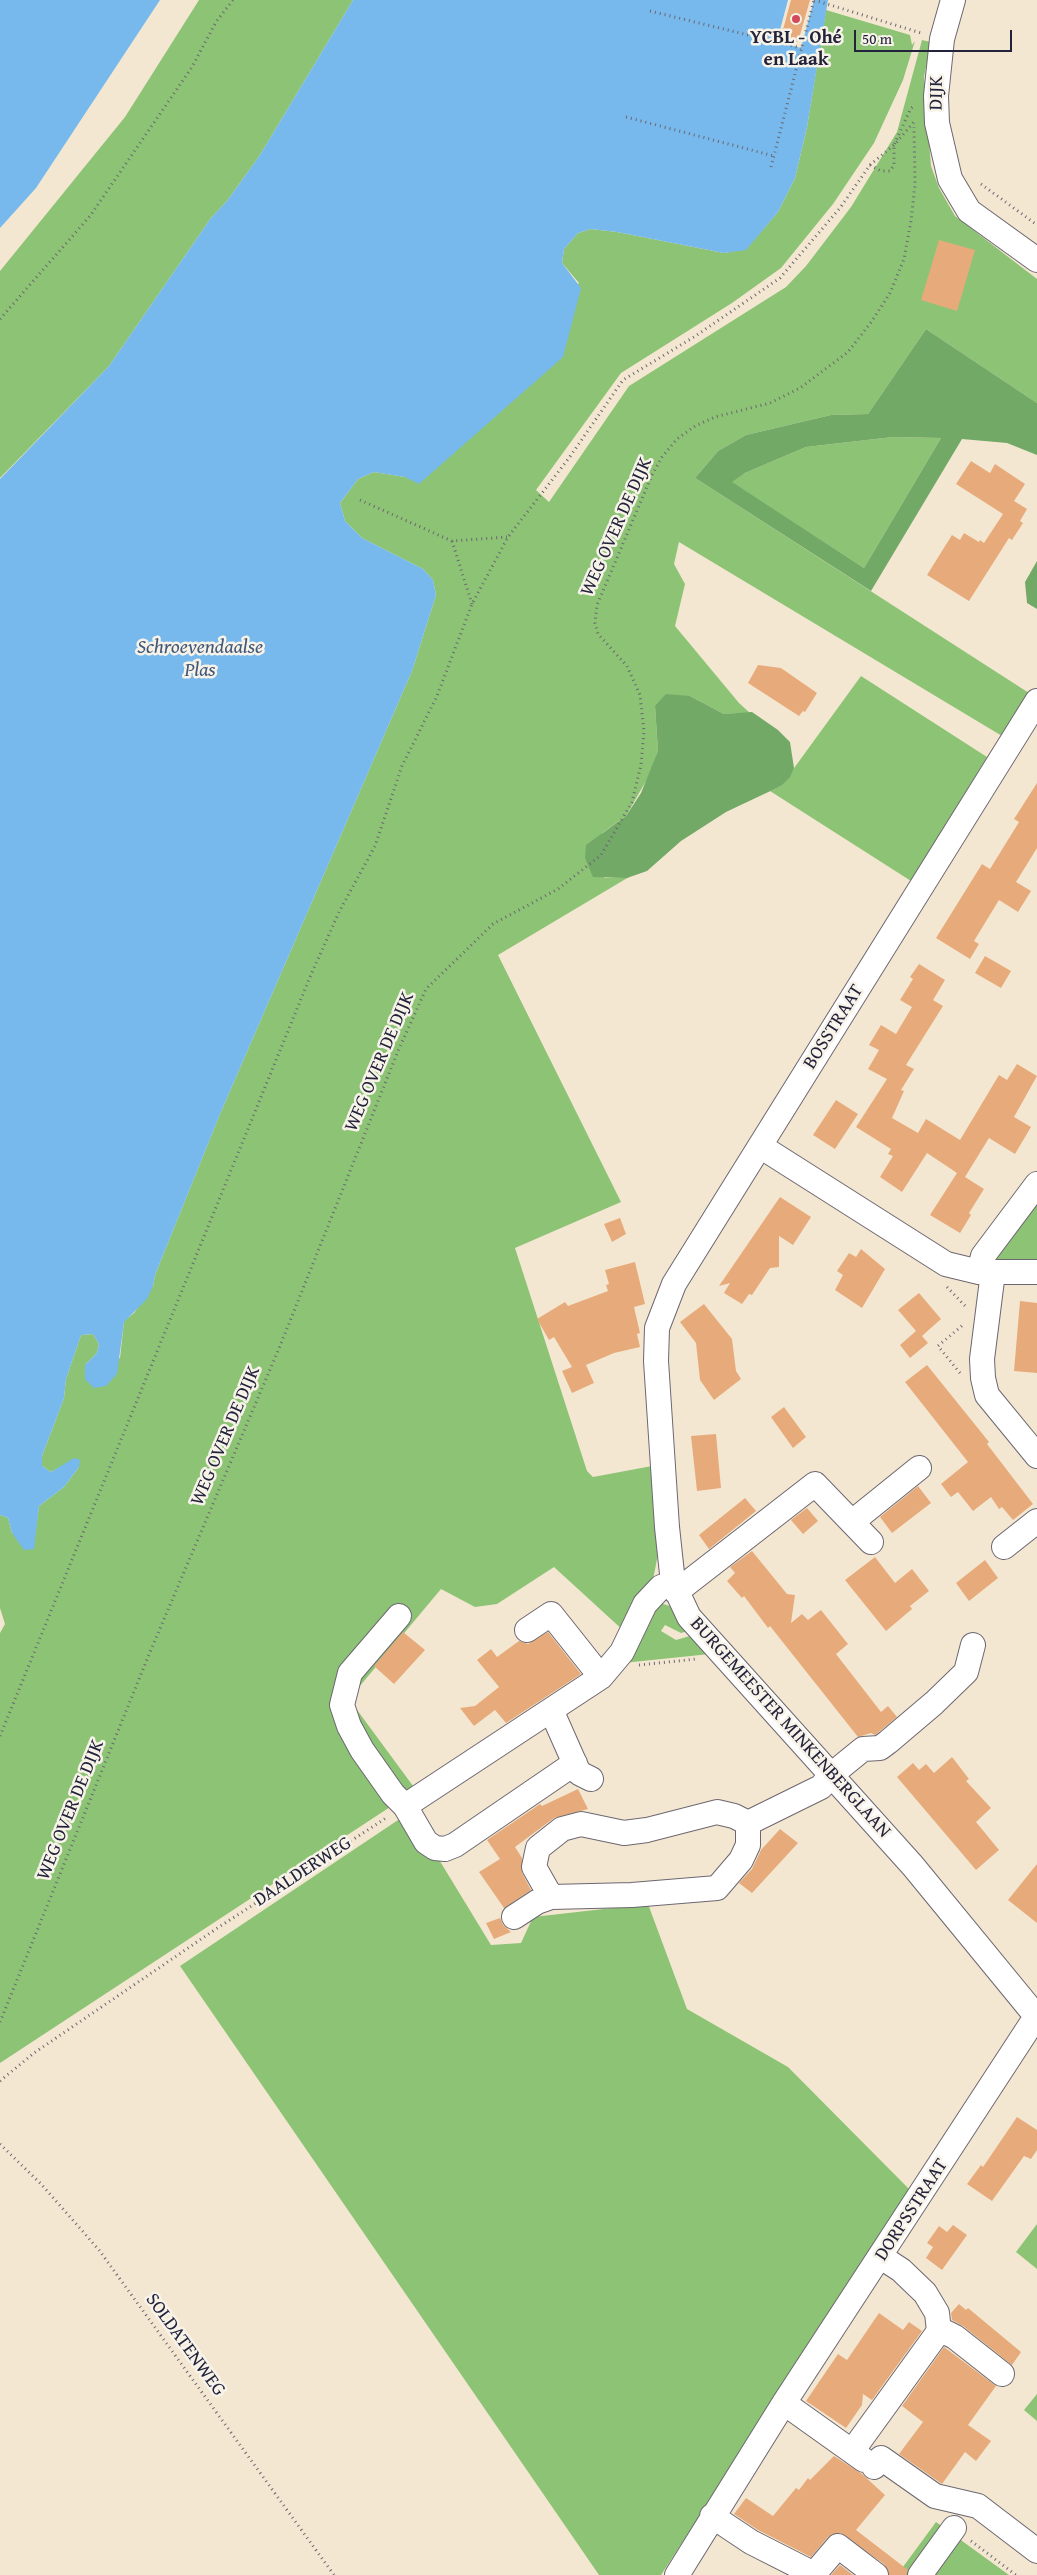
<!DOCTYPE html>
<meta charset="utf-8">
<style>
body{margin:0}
#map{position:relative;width:1037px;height:2575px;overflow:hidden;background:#f4e7d2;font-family:"Gentium Book Plus",serif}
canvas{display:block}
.scale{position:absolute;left:854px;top:30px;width:158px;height:22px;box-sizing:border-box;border:2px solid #22223b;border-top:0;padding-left:6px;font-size:15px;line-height:18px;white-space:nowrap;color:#22223b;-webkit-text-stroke:4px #f7f3e8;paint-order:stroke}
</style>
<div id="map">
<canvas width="1037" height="2575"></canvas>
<div class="scale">50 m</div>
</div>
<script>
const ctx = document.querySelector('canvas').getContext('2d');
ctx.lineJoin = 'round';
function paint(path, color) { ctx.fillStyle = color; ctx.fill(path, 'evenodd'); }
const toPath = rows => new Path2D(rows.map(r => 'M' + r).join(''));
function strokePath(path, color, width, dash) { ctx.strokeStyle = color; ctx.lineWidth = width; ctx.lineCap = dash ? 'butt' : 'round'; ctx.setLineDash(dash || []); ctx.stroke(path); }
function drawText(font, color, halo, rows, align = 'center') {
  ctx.font = font + ' "Gentium Book Plus",serif'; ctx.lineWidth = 5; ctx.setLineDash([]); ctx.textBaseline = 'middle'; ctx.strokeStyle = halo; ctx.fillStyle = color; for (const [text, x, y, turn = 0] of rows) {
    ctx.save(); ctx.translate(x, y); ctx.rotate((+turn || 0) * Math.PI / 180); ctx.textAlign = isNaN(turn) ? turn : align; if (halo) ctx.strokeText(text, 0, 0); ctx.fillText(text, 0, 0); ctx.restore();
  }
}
paint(toPath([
 [199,0,353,0,260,155,227,201,211,218,109,366,0,478,0,271,125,117],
 [826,10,910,35,912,45,915,41,903,80,874,143,833,204,781,268,732,303,621,373,536,490,549,502,629,386,786,287,806,266,851,207,897,132,922,40,931,42,924,77,931,166,939,188,955,216,1037,279,1037,403,926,329,868,414,831,415,746,435,718,451,695,478,1029,693,1002,736,679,542,674,564,685,584,675,626,739,703,750,713,724,714,690,696,655,706,658,751,650,774,626,816,602,833,604,878,629,877,498,955,621,1202,515,1248,587,1471,593,1477,652,1466,658,1554,653,1580,625,1632,554,1567,497,1604,475,1607,441,1589,349,1699,416,1790,0,2063,0,1633,5,1624,0,1608,0,1515,8,1518,12,1533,33,1549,39,1506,64,1487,79,1467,62,1466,51,1472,42,1466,42,1456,64,1398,66,1379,81,1335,93,1334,99,1344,97,1353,85,1365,120,1358,124,1321,134,1313,153,1286,155,1275,220,1114,412,671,436,595,433,580,423,569,362,538,345,521,340,503,358,479,374,472,405,477,579,283,562,263,564,249,578,233,591,229,617,232,724,253,746,249,778,212,795,178,807,127],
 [893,437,941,438,864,568,731,482,745,473,806,447],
 [861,676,987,757,911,881,770,791,781,786],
 [1037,1192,1037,1262,994,1262,993,1250],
 [660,1603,673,1607,688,1631,681,1633,665,1625,661,1631,676,1640,693,1635,710,1654,623,1663,652,1607],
 [410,1812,491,1945,521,1943,533,1917,648,1904,687,2009,788,2067,911,2191,661,2575,599,2575,180,1966],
 [1037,2224,1037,2269,1016,2252],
 [1037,2394,1037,2421,1024,2410],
 [936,2522,1009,2575,897,2575]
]), '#8dc375');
paint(toPath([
 [926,329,1037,403,1037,455,1007,443,962,439,871,591,695,478,718,451,746,435,831,415,868,414],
 [893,437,941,438,864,568,732,482,745,473,806,447],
 [1037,561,1037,609,1027,603,1025,582],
 [666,694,690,696,724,714,752,712,778,730,790,742,794,768,790,777,781,786,726,812,681,841,647,871,627,878,593,877,585,858,586,845,626,816,641,793,658,751,655,706]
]), '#72a966');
paint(toPath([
 [0,0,160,0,36,188,0,228],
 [353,0,828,0,807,127,795,178,778,212,746,250,724,253,617,232,591,229,578,233,564,249,562,263,581,288,563,357,419,484,405,477,374,472,358,479,340,503,345,521,362,538,423,569,433,580,436,595,412,671,220,1114,155,1275,153,1286,147,1299,124,1322,117,1374,106,1386,94,1388,85,1379,85,1365,97,1353,99,1344,93,1334,81,1335,66,1379,64,1398,42,1456,42,1466,51,1472,74,1458,80,1460,79,1467,64,1487,39,1506,34,1549,24,1550,12,1533,8,1518,0,1515,0,479,109,366,211,218,227,201,260,155]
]), '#77b9ec');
paint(toPath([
 [788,0,814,0,801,48,777,41]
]), '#f4e7d2');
paint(toPath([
 [791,0,810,0,798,42,781,37],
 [939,240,975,250,957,311,921,300],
 [971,461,990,473,995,464,1025,484,1014,501,1027,509,1020,521,1023,523,1012,540,1009,538,969,601,927,575,952,535,960,540,964,533,979,542,980,540,984,543,1003,514,956,484],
 [758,665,781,668,817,693,805,712,803,711,799,716,748,683],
 [1037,783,1037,848,1016,882,1031,891,1018,912,999,900,974,941,979,944,970,959,936,938,982,864,990,869,1019,822,1014,819],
 [985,956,1011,971,1001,988,975,973],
 [919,964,945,980,933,1000,943,1006,906,1065,914,1069,901,1090,904,1091,892,1118,918,1133,926,1119,960,1140,999,1075,1007,1080,1017,1064,1037,1076,1014,1117,1031,1127,1015,1154,989,1138,965,1177,984,1189,969,1213,971,1215,960,1233,930,1215,957,1173,927,1153,902,1192,880,1177,893,1156,888,1154,891,1149,856,1127,887,1079,868,1069,879,1050,869,1045,881,1025,896,1034,912,1007,900,1000,913,979,910,977],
 [836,1100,858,1114,835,1149,813,1135],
 [780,1197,811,1217,793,1245,779,1236,779,1267,770,1268,752,1295,749,1294,742,1304,724,1293,730,1283,719,1286],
 [620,1218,626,1234,612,1242,604,1224],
 [861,1249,885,1269,862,1308,835,1290,843,1275,837,1271,849,1253,856,1257],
 [635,1262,645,1304,634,1307,640,1333,637,1334,640,1347,614,1353,586,1365,594,1383,572,1393,562,1371,572,1367,554,1337,549,1340,537,1319,565,1302,568,1306,608,1291,606,1285,609,1284,605,1270],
 [919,1293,941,1319,922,1336,928,1343,910,1358,900,1345,916,1331,898,1310],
 [1020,1301,1037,1303,1037,1373,1014,1371],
 [704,1304,732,1339,736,1371,741,1379,714,1400,700,1380,696,1343,680,1322],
 [927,1365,989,1442,987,1444,1033,1504,1013,1520,1002,1507,999,1509,991,1497,973,1511,958,1492,951,1497,941,1484,968,1462,905,1382],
 [784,1407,806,1437,793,1448,771,1417],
 [716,1434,721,1488,697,1491,691,1436],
 [918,1486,931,1503,892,1533,880,1517],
 [745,1498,756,1511,709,1549,699,1535],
 [807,1508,818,1521,803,1534,791,1520],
 [752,1551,787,1594,795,1595,791,1623,802,1614,808,1620,821,1610,848,1644,836,1654,881,1712,888,1706,897,1717,875,1735,871,1733,858,1737,770,1626,768,1628,744,1596,742,1598,727,1581,735,1573,730,1567],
 [875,1557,895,1583,912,1569,929,1591,910,1606,912,1609,886,1631,845,1580],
 [985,1560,998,1578,969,1601,956,1583],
 [403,1632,425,1650,394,1684,374,1666],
 [548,1632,581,1674,506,1723,495,1710,474,1726,460,1708,475,1706,499,1687,477,1660,491,1649,497,1657,519,1641,528,1644],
 [952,1757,969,1779,966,1781,991,1808,976,1822,999,1850,976,1870,897,1777,913,1763,919,1770,926,1764,934,1773],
 [578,1789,588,1809,554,1818,515,1847,522,1858,522,1873,531,1890,504,1908,479,1872,500,1859,487,1840,540,1804,542,1806],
 [780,1829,798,1843,752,1893,739,1883,752,1869,761,1850],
 [1037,1864,1037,1923,1008,1900],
 [500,1918,503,1925,511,1932,494,1939,486,1923],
 [1017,2117,1037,2130,1037,2150,1031,2159,1024,2156,992,2201,967,2184,981,2165,983,2167],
 [953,2225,967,2235,942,2270,926,2258,933,2247,927,2243,939,2226,947,2232],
 [959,2304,966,2310,968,2308,1021,2352,1012,2365,963,2326,952,2320,951,2313],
 [879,2313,903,2330,909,2322,922,2331,872,2400,863,2394,862,2405,846,2428,806,2401,838,2354,847,2360],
 [944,2347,996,2386,968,2425,991,2441,976,2461,965,2452,942,2484,899,2454,923,2422,902,2406],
 [834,2456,862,2474,885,2495,856,2530,908,2570,906,2575,889,2575,884,2564,840,2533,828,2537,811,2557,758,2530,734,2514,746,2498,773,2516,796,2488,799,2490,808,2478,810,2480],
 [840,2565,853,2575,831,2575]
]), '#e7ab7b');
const minor = toPath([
 [953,0,942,39,936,96,937,123,950,179,969,211,1037,260],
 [760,1146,946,1264,979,1272,1037,1272],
 [979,1272,983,1256,1037,1184],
 [993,1272,982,1359,983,1378,987,1395,1037,1456],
 [852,1522,919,1468],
 [1004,1547,1037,1521],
 [676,1592,815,1484,871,1542],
 [399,1616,350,1673,342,1705,349,1726,362,1750,393,1794,405,1806,426,1842,435,1848,445,1849,455,1845,575,1763],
 [527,1630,551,1614,601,1677],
 [552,1712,579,1773,591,1779],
 [405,1806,601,1677,622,1652,645,1604,661,1587,673,1583],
 [748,1823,821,1787,831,1775,863,1749,880,1748,888,1742,934,1703,966,1672,973,1645],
 [514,1917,537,1902,551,1897,632,1895,717,1888,741,1860,748,1845,748,1823,734,1816,717,1812,647,1830,624,1833,581,1824,562,1829,538,1848,534,1867,551,1897],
 [1036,2016,913,1866,689,1617,673,1583,667,1527,656,1361,657,1328,674,1284,1037,701],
 [939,2329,955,2337,1002,2374],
 [784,2403,864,2460],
 [853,2450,939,2331,937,2313,925,2293,901,2270,881,2257],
 [874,2467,881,2458,935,2496,978,2506,1037,2551],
 [712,2516,751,2542,814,2574,838,2546,876,2575],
 [677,2575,784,2403,1037,2015],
 [920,2575,954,2528]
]);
strokePath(minor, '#6c6770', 26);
strokePath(toPath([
 [814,0,921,33],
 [650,11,801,48],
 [626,117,774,156],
 [870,165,894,145,914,122],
 [771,167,814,0],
 [981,184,1037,225],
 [0,319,90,216,192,67,216,22,233,0],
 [360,500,452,541,507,537],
 [452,541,472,604],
 [947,1287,967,1308],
 [960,1373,938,1346,964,1324],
 [639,1665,697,1659],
 [0,1736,310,977,339,912,375,846,402,766,437,696,472,604,508,537,569,458,623,380,694,337,780,278,840,208,870,165,881,171,890,171,894,165,894,145,911,108,915,106],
 [0,2022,150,1652,280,1346,398,1051,426,989,493,924,558,889,601,855,632,802,641,765,644,731,640,695,627,666,598,634,595,623,597,605,652,475,662,457,677,439,695,426,715,417,770,403,800,388,848,352,872,321,890,293,904,259,911,221,915,185,914,127],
 [0,2081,34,2053,216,1929,386,1818],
 [0,2144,41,2184,99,2250,334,2575],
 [971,2541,1016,2575]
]), '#6c6770', 3, [1, 4]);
strokePath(minor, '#fff', 24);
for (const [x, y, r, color] of [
 [796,19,5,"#d1495b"]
]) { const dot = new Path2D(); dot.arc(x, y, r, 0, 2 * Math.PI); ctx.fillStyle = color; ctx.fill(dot); strokePath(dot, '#f7f3e8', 2); }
drawText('bold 19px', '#22223b', '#f7f3e8', [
 ["YCBL - Ohé",796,38],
 ["en Laak",796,60]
]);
drawText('19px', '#22223b', '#f7f3e8', [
 ["DIJK",937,93,-89],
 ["WEG OVER DE DIJK",617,527,-66],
 ["BOSSTRAAT",834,1027,-58],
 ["WEG OVER DE DIJK",380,1062,-67],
 ["WEG OVER DE DIJK",226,1436,-67],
 ["BURGEMEESTER MINKENBERGLAAN",790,1728,48],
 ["WEG OVER DE DIJK",71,1810,-68],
 ["DAALDERWEG",303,1872,-33],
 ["DORPSSTRAAT",912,2210,-57],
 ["SOLDATENWEG",185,2345,54]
]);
drawText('italic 20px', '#405779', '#f7f3e8', [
 ["Schroevendaalse",200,648],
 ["Plas",200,671]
]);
</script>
